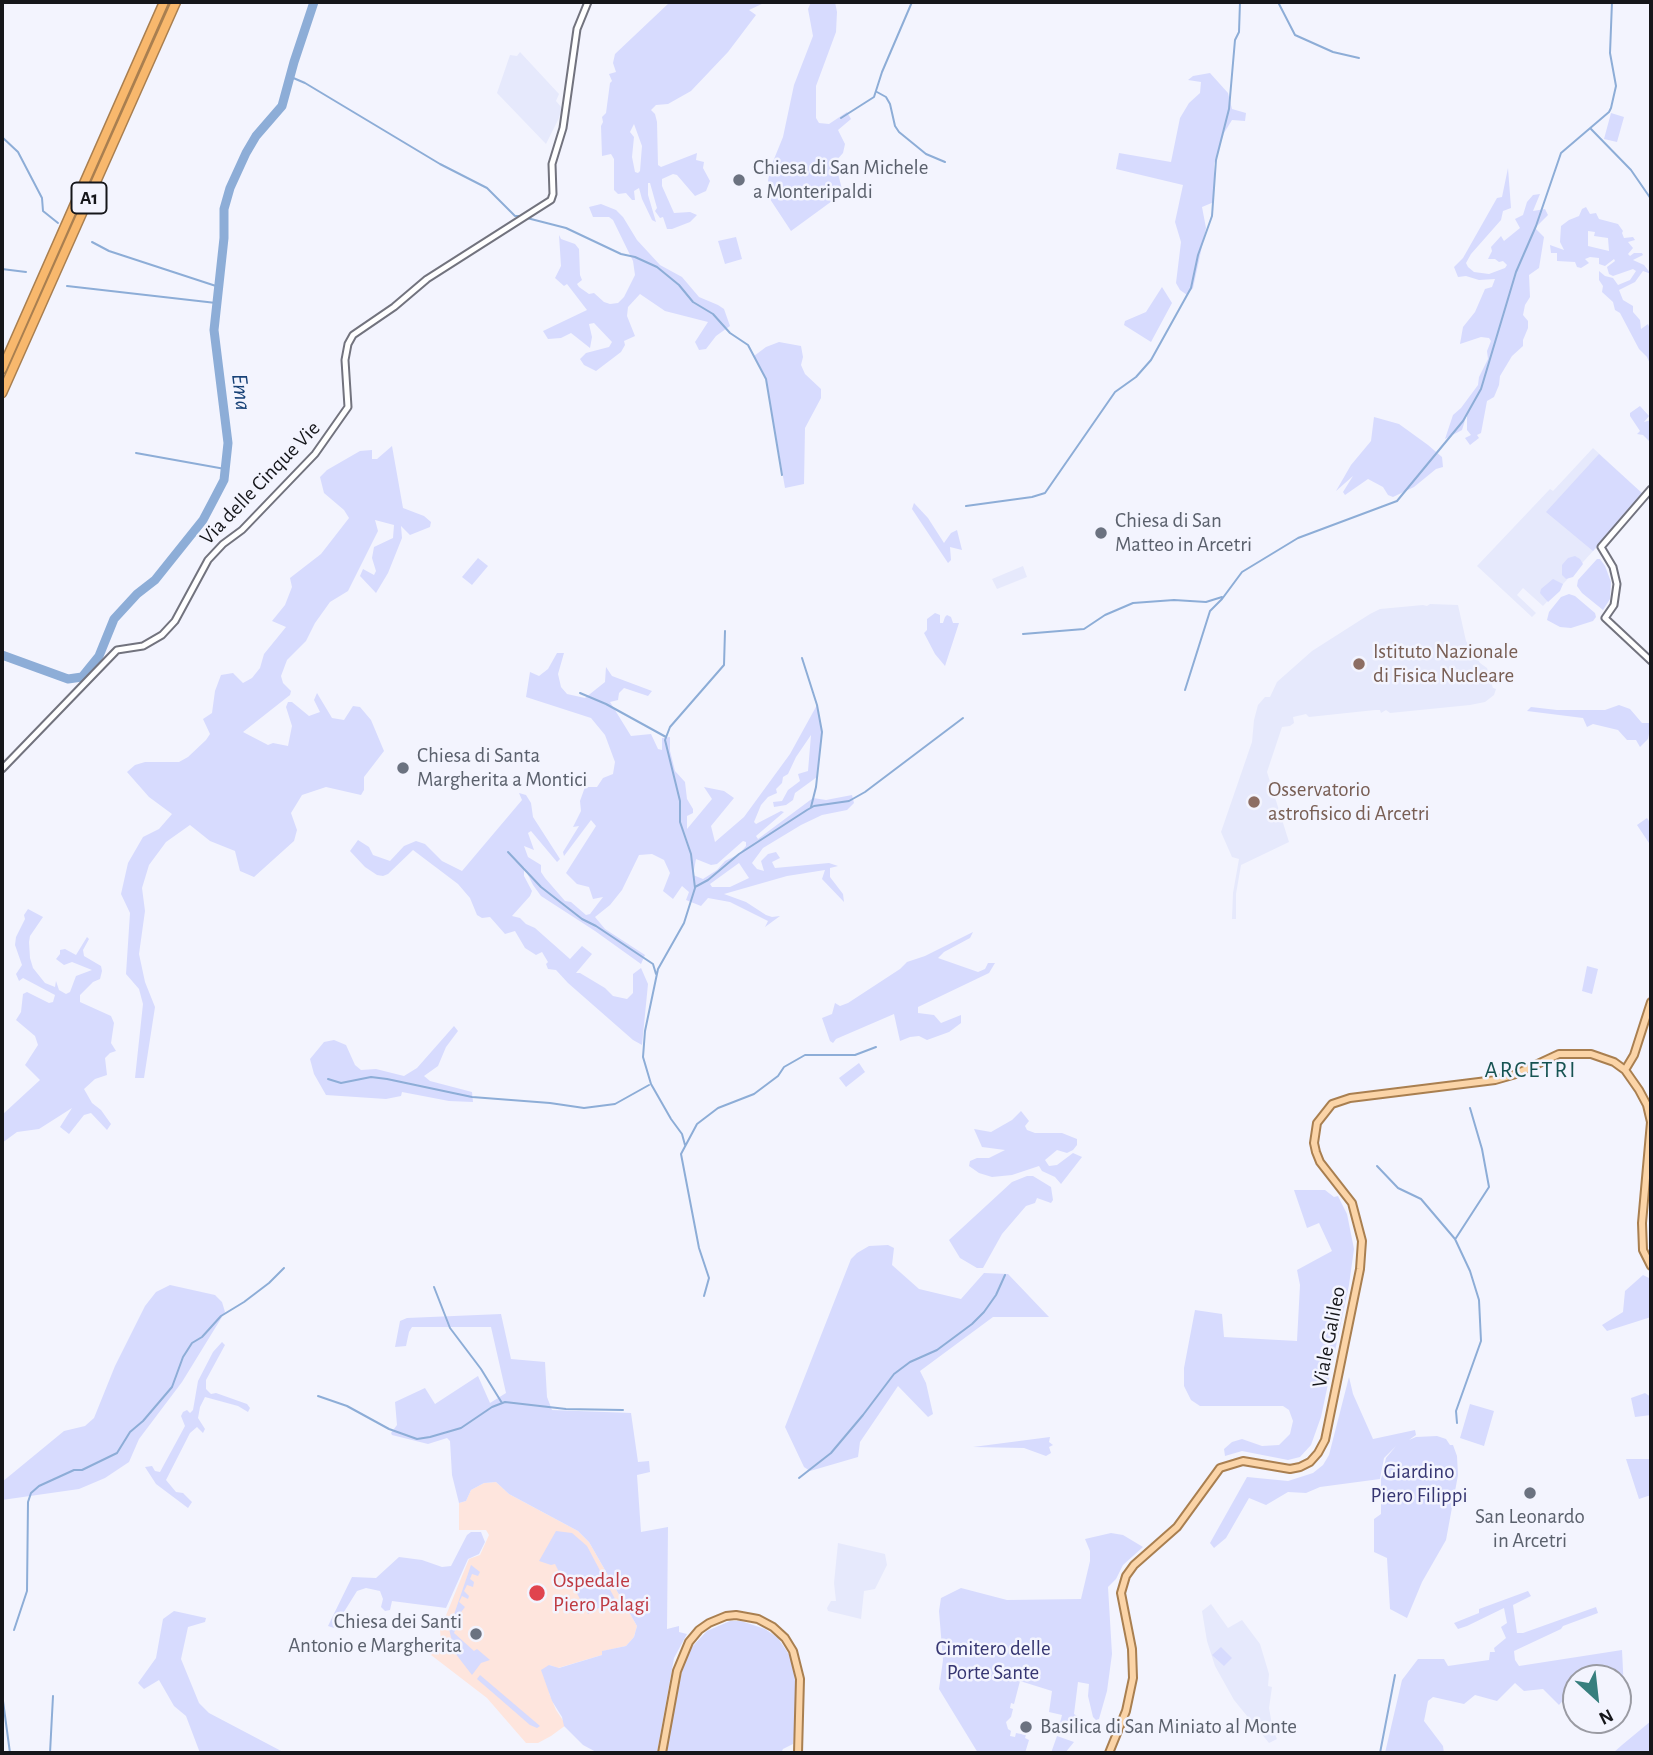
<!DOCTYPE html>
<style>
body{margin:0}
#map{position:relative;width:1653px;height:1755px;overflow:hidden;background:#f3f4fe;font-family:"Alegreya Sans",sans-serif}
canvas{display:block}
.frame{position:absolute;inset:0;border:4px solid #15161a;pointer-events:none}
.north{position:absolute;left:1562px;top:1664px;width:70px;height:70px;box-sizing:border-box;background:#f3f4fe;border:2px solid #9a9ba3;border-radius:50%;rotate:153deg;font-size:19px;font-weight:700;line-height:28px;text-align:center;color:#15161a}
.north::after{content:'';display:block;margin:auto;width:24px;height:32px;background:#377f7e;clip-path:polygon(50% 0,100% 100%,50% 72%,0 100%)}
</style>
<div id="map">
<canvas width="1653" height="1755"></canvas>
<div class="frame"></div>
<div class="north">N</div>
</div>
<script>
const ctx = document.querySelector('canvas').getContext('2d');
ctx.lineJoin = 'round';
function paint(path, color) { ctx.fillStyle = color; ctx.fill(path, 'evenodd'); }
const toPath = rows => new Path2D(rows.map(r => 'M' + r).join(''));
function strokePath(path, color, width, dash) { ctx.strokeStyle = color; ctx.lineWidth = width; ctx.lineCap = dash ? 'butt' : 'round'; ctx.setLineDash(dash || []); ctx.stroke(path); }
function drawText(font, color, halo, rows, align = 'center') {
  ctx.font = font + ' "Alegreya Sans",sans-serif'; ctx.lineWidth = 5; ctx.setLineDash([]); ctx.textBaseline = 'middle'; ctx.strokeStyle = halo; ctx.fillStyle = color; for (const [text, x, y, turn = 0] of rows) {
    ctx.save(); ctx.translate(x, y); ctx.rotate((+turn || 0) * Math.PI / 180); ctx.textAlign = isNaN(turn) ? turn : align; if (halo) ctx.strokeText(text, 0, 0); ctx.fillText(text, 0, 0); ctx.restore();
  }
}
paint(toPath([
 [520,52,559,94,556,101,562,108,559,118,546,144,497,93,510,55,517,56],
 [1593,448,1644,495,1543,606,1523,588,1517,595,1536,613,1532,617,1477,566,1550,489,1553,491],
 [1023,566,1027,577,997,589,992,579],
 [1430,604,1458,605,1466,641,1480,663,1487,668,1493,688,1496,689,1494,695,1485,702,1470,705,1390,713,1386,710,1381,713,1380,710,1375,710,1309,717,1306,714,1293,717,1294,723,1290,726,1282,727,1267,772,1289,842,1241,865,1236,894,1236,919,1232,919,1233,893,1239,859,1232,857,1221,832,1252,742,1254,720,1258,705,1265,697,1270,697,1277,682,1312,651,1370,614,1380,609,1423,605,1427,606],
 [838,1543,885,1554,887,1565,875,1589,864,1591,861,1619,828,1611,827,1608,831,1601,836,1601,834,1583],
 [1211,1604,1228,1628,1242,1620,1260,1644,1269,1674,1268,1686,1272,1687,1269,1708,1273,1730,1277,1739,1269,1743,1234,1700,1215,1666,1207,1641,1202,1611]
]), '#e6e9fc');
paint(toPath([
 [496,1482,509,1494,578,1531,589,1542,637,1626,634,1637,626,1646,603,1651,602,1655,558,1668,549,1665,549,1693,556,1710,566,1725,551,1736,538,1743,526,1743,487,1698,431,1655,441,1640,440,1630,469,1559,480,1555,489,1535,486,1530,459,1530,459,1503,466,1501,471,1490,484,1483]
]), '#fee5dd');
paint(toPath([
 [670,2,766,2,749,10,756,15,728,52,691,91,668,104,656,105,651,110,655,114,657,122,658,165,661,167,697,153,696,160,704,162,703,168,710,181,706,191,695,196,677,175,673,174,662,179,662,186,674,213,690,212,697,215,690,222,672,229,667,229,663,217,660,218,655,211,657,208,650,183,648,183,648,195,656,222,652,220,642,199,639,188,634,191,635,200,632,200,626,193,618,194,614,190,614,159,611,154,602,156,601,126,603,122,602,117,606,113,610,83,612,81,609,74,616,72,613,63,615,54],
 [634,124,642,146,640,171,638,173,635,172,632,157,634,137,630,132],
 [811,2,835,2,837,12,836,32,816,86,816,118,819,123,829,124,847,112,851,119,838,130,845,144,843,153,835,162,843,193,791,231,766,193,770,169,783,137,794,85,813,36,808,9],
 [1210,73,1228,93,1232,109,1246,113,1245,121,1232,120,1224,133,1214,164,1214,202,1202,207,1206,228,1193,288,1187,295,1180,290,1176,283,1181,242,1175,222,1183,185,1116,169,1119,153,1171,162,1180,118,1189,103,1200,93,1201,82,1188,80,1193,76],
 [1611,113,1624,117,1617,142,1604,139],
 [1508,168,1511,208,1503,211,1501,220,1471,254,1466,263,1468,267,1474,272,1489,274,1505,268,1507,265,1503,261,1499,262,1495,259,1488,259,1492,251,1491,247,1501,236,1504,241,1520,228,1515,219,1523,215,1527,202,1533,195,1540,194,1533,211,1545,209,1548,215,1535,228,1544,237,1539,268,1529,275,1530,297,1525,305,1523,315,1528,321,1528,328,1523,340,1523,346,1512,356,1500,376,1499,385,1494,397,1487,401,1481,433,1477,435,1479,438,1470,445,1465,438,1471,435,1467,430,1467,414,1462,430,1445,439,1453,415,1461,408,1478,385,1479,377,1488,359,1487,351,1491,341,1489,338,1481,337,1460,344,1463,327,1475,312,1485,289,1492,287,1495,279,1479,280,1466,276,1458,277,1454,267,1463,258,1497,198,1502,197],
 [601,204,616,210,623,217,637,240,660,265,682,277,699,297,718,305,724,309,730,326,716,336,706,349,699,350,695,342,708,322,665,311,640,294,628,307,627,316,635,336,624,341,625,345,621,352,596,371,584,365,580,359,586,353,609,347,612,342,594,323,589,324,592,337,590,348,571,333,561,338,548,339,543,331,587,310,567,284,564,286,555,278,561,266,559,235,561,239,575,244,579,249,580,275,582,280,577,284,579,287,589,294,594,293,604,302,610,304,618,303,624,297,635,275,633,261,613,220,609,217,593,217,589,207],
 [1586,207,1590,214,1596,213,1599,219,1618,224,1623,231,1622,233,1624,238,1633,237,1635,240,1628,242,1633,248,1628,254,1630,256,1634,253,1642,253,1643,255,1633,260,1644,265,1651,274,1643,271,1635,282,1619,290,1623,300,1633,306,1633,312,1640,320,1641,329,1648,324,1651,332,1651,366,1647,357,1639,349,1620,313,1615,310,1613,302,1602,292,1603,286,1599,280,1599,271,1605,276,1613,278,1618,285,1630,280,1636,271,1633,269,1613,276,1609,274,1607,267,1615,261,1614,259,1605,266,1599,264,1599,258,1590,257,1585,259,1589,263,1581,268,1577,267,1575,262,1557,261,1557,253,1551,253,1550,245,1564,250,1560,242,1561,226,1569,220,1579,216,1582,209],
 [1588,231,1595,232,1594,236,1608,238,1609,251,1588,246],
 [736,237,742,259,725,264,718,241],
 [1162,287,1172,303,1151,342,1124,325,1125,321,1146,312],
 [779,342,801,346,803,357,801,365,805,374,821,389,821,398,805,428,804,484,785,488,766,379,754,356,766,347],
 [1640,406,1649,416,1644,422,1651,420,1651,443,1643,435,1637,434,1640,431,1630,416,1630,413],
 [1374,417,1399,424,1428,445,1442,457,1443,467,1436,469,1414,487,1393,497,1388,495,1383,487,1368,479,1345,495,1343,492,1353,476,1336,491,1351,465,1371,441],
 [392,446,403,508,424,516,431,522,430,527,410,535,401,526,402,538,388,573,376,593,360,576,363,569,374,575,376,571,372,558,374,547,393,538,394,525,375,520,378,531,348,591,330,602,315,623,306,641,287,660,281,676,283,683,291,691,290,695,243,732,268,745,273,743,288,746,292,726,286,707,288,702,292,702,309,716,320,712,314,700,317,693,332,718,344,720,353,706,360,707,371,720,384,751,364,777,364,790,361,795,326,787,302,795,291,813,297,830,294,841,254,877,240,871,235,851,210,841,190,825,166,842,149,865,142,888,145,911,139,954,145,982,155,1007,144,1078,135,1078,143,1004,139,989,126,974,130,913,121,894,128,863,143,837,159,829,172,814,149,797,127,772,135,765,145,762,179,762,188,757,206,740,210,734,203,719,212,713,215,691,221,675,233,673,243,683,252,678,260,668,264,654,286,627,272,621,285,605,292,587,290,578,321,554,349,518,344,510,324,493,320,477,327,470,360,451,372,450,372,459,377,459],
 [1599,454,1644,495,1593,551,1546,512],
 [914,503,928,518,944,543,951,533,957,530,962,550,950,547,951,560,948,563,912,509],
 [1575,556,1580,559,1583,564,1573,577,1566,579,1562,575,1562,565,1568,558],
 [478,558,488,566,472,585,462,577],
 [1597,559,1600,559,1605,566,1611,582,1610,599,1603,610,1582,593,1577,586,1578,580],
 [1553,579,1563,584,1560,591,1548,602,1540,593,1541,589],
 [1569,594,1575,596,1595,613,1596,617,1593,621,1571,628,1560,627,1547,620,1549,612,1561,597],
 [935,613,940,615,940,623,943,623,945,617,947,615,951,617,953,623,959,623,945,666,935,654,924,633,927,630,927,619],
 [557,653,564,653,558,674,561,687,567,694,585,698,605,682,606,667,612,676,652,691,648,696,624,688,619,693,618,700,610,702,631,736,651,734,658,749,662,750,662,738,670,737,670,751,675,771,685,782,687,799,693,809,693,813,687,816,687,829,712,799,704,787,724,791,734,798,711,826,715,842,744,817,790,754,817,705,822,732,817,777,795,793,793,800,786,805,774,807,773,802,782,801,788,790,800,781,798,774,808,771,811,735,796,757,788,774,783,777,782,783,776,789,777,793,768,797,761,805,754,822,756,824,781,811,784,812,756,836,758,839,813,798,826,800,852,795,854,803,847,810,822,815,801,825,763,848,752,863,757,869,764,871,761,861,768,854,776,852,780,858,772,862,775,868,829,863,838,866,830,868,830,877,843,894,844,902,822,879,825,870,787,876,724,894,746,902,766,915,772,917,780,916,765,927,768,921,730,902,708,898,701,906,686,900,689,892,682,886,673,899,663,891,670,873,664,860,652,854,639,855,622,890,610,905,595,917,605,929,645,955,641,964,595,931,541,896,533,885,524,867,524,876,532,891,530,896,512,916,520,918,526,924,535,928,570,959,582,946,592,954,576,973,580,973,605,988,613,996,627,999,633,993,633,974,641,968,648,984,642,1045,633,1040,568,983,556,970,548,969,546,964,548,962,542,952,536,955,525,948,515,931,505,934,490,917,482,918,477,915,470,898,458,884,413,850,388,874,383,876,377,875,365,867,350,851,358,840,369,847,373,855,390,861,404,846,416,841,425,844,442,861,462,871,522,800,519,793,526,795,531,803,533,817,560,859,557,862,531,831,528,833,534,850,524,846,528,857,541,865,541,872,545,878,565,901,571,902,586,915,590,914,603,897,593,899,589,887,577,884,566,873,596,826,591,820,564,856,563,852,579,826,573,827,581,811,580,801,585,787,597,787,603,778,613,774,615,762,605,735,591,718,526,697,530,672,539,676,548,669],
 [743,841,746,842,746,846,739,854,725,861,717,870,703,879,693,875,696,859,711,865,717,864],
 [739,863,749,878,730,887,712,887,710,884],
 [1619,705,1630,709,1642,723,1651,723,1648,739,1640,747,1636,740,1627,740,1618,730,1593,724,1587,727,1583,718,1527,711,1531,707,1557,710,1605,710],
 [1647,818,1651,824,1651,846,1637,825],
 [28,909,43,917,30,936,29,942,30,958,33,968,45,983,55,987,56,981,59,990,66,994,70,992,76,976,92,970,72,962,64,965,56,959,60,954,60,950,65,949,76,955,87,937,89,939,83,950,84,956,101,966,102,971,100,979,93,982,80,995,80,1002,111,1016,114,1023,111,1043,116,1051,110,1053,105,1058,107,1075,95,1079,84,1089,92,1103,101,1110,111,1124,107,1130,91,1113,84,1115,69,1134,60,1127,72,1108,39,1129,17,1132,2,1143,2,1115,40,1080,25,1065,38,1045,35,1036,16,1020,21,1012,23,994,27,992,49,1003,53,1002,55,995,23,978,19,981,16,974,22,965,15,945,16,937,25,919,24,915],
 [973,932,970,938,944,952,938,958,978,972,985,969,988,963,995,963,989,973,918,1007,918,1013,934,1015,941,1023,961,1015,961,1023,949,1032,927,1040,919,1036,910,1037,900,1041,894,1014,836,1039,833,1043,830,1041,822,1018,832,1014,835,1003,840,1006,848,1003,900,969,907,962,925,956],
 [1587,966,1598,969,1592,994,1582,991],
 [454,1026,458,1031,446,1047,438,1066,424,1076,430,1081,472,1092,473,1102,449,1101,402,1092,401,1096,386,1099,326,1095,314,1074,310,1059,324,1042,334,1040,346,1045,355,1065,361,1070,376,1069,404,1076,417,1068],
 [859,1063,865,1072,846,1087,839,1078],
 [1021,1111,1029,1121,1025,1126,1027,1130,1035,1133,1062,1133,1077,1139,1077,1145,1073,1150,1067,1153,1057,1150,1045,1160,1049,1166,1057,1165,1073,1153,1082,1157,1061,1184,1055,1177,1042,1171,1039,1166,1012,1175,992,1177,979,1173,969,1166,970,1161,977,1158,989,1158,1005,1150,982,1147,974,1129,991,1132,1012,1120],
 [1027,1176,1033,1176,1051,1187,1053,1200,1051,1203,1037,1198,1035,1203,1026,1206,1002,1234,983,1268,977,1268,960,1258,949,1240,1012,1182],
 [1294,1190,1325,1190,1334,1197,1338,1196,1347,1214,1354,1249,1349,1285,1321,1417,1311,1445,1300,1457,1288,1460,1242,1451,1225,1456,1224,1449,1232,1442,1242,1439,1262,1446,1279,1445,1290,1434,1293,1421,1289,1410,1283,1406,1200,1406,1191,1400,1184,1386,1184,1368,1195,1310,1222,1314,1224,1337,1297,1341,1300,1285,1297,1270,1332,1251,1319,1223,1307,1228],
 [888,1245,894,1248,892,1265,919,1289,961,1299,984,1273,1008,1274,1049,1317,993,1317,920,1371,926,1383,933,1414,928,1417,898,1386,860,1442,858,1457,810,1471,804,1467,785,1427,851,1259,857,1253,869,1246],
 [1643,1275,1651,1279,1651,1317,1607,1331,1602,1325,1623,1312,1625,1291],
 [170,1285,215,1295,222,1302,225,1312,182,1382,139,1439,129,1462,105,1478,79,1489,2,1500,2,1482,64,1431,85,1426,94,1418,115,1366,145,1306,156,1292],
 [501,1314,511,1359,545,1362,547,1397,552,1410,631,1413,638,1462,649,1461,650,1472,637,1475,641,1532,668,1527,667,1629,679,1626,679,1632,687,1634,674,1658,657,1753,598,1753,583,1745,564,1726,562,1717,552,1701,541,1670,549,1665,559,1668,602,1655,602,1651,626,1646,634,1637,637,1626,589,1542,578,1531,509,1494,496,1482,484,1483,471,1490,466,1501,459,1503,452,1475,450,1441,447,1438,428,1444,392,1435,391,1433,397,1425,395,1402,425,1388,435,1404,478,1376,490,1403,506,1393,491,1327,412,1327,409,1332,406,1346,395,1347,400,1321,407,1318],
 [222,1342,225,1345,206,1380,206,1389,211,1394,216,1393,247,1404,250,1408,248,1412,238,1406,205,1397,200,1407,198,1418,205,1429,203,1433,197,1427,190,1433,166,1480,176,1492,183,1493,192,1502,188,1508,156,1484,145,1467,152,1466,155,1471,160,1472,185,1426,181,1416,183,1412,187,1410,190,1413,193,1410,198,1381,213,1352],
 [1349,1377,1353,1394,1373,1439,1415,1430,1416,1435,1409,1440,1416,1437,1437,1436,1446,1439,1450,1445,1453,1445,1457,1456,1458,1475,1446,1540,1422,1582,1407,1618,1390,1609,1387,1558,1374,1552,1374,1519,1381,1514,1381,1479,1386,1458,1396,1446,1384,1458,1380,1479,1320,1487,1306,1493,1288,1492,1266,1505,1249,1498,1226,1538,1214,1548,1210,1543,1247,1477,1288,1481,1313,1473,1323,1465,1329,1455],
 [1645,1393,1651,1397,1651,1415,1635,1417,1631,1398],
 [1470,1404,1494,1411,1484,1446,1460,1438],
 [1050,1437,1049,1442,1053,1445,1049,1447,1051,1453,1046,1456,1024,1448,973,1447],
 [1626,1459,1651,1459,1651,1495,1639,1499],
 [556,1531,572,1533,587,1546,615,1599,588,1614,572,1584,567,1579,563,1580,555,1564,551,1565,539,1561],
 [471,1532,481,1532,485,1542,479,1554,468,1559,446,1608,392,1601,390,1610,385,1611,381,1607,383,1599,380,1591,366,1588,357,1591,334,1628,328,1626,352,1577,376,1578,399,1557,422,1560,442,1567,451,1566,467,1535],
 [1111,1533,1123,1535,1143,1547,1123,1565,1116,1579,1108,1587,1112,1654,1107,1691,1099,1719,1096,1720,1093,1717,1088,1696,1089,1684,1078,1682,1074,1714,1091,1725,1082,1734,1058,1731,1062,1715,1049,1712,1052,1691,1020,1681,1014,1704,1011,1703,1010,1708,1013,1709,1011,1717,1006,1722,1008,1729,1011,1731,1010,1736,1015,1737,1016,1733,1026,1735,1025,1738,1029,1740,1025,1753,978,1753,939,1689,943,1660,939,1611,941,1598,961,1588,1007,1600,1081,1599,1090,1561,1090,1551,1085,1539],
 [471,1565,480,1572,478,1576,472,1574,470,1579,474,1582,473,1587,467,1585,464,1591,469,1596,468,1599,462,1596,459,1602,465,1607,455,1620,457,1625,454,1633,474,1651,477,1649,490,1660,481,1663,472,1675,455,1653,449,1629],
 [1528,1591,1531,1596,1513,1605,1517,1633,1523,1633,1596,1607,1598,1613,1563,1626,1561,1629,1514,1651,1515,1660,1519,1666,1622,1650,1624,1691,1618,1693,1618,1678,1576,1678,1576,1685,1559,1705,1543,1689,1524,1691,1515,1683,1497,1701,1475,1695,1464,1704,1433,1697,1428,1701,1424,1721,1443,1746,1444,1753,1385,1753,1402,1680,1418,1659,1444,1659,1448,1666,1489,1660,1490,1652,1495,1652,1494,1648,1506,1638,1501,1627,1507,1623,1504,1608,1467,1626,1458,1629,1454,1623,1479,1613,1479,1609],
 [174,1611,206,1618,205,1622,188,1627,181,1659,199,1703,209,1713,285,1753,200,1753,186,1716,174,1706,159,1680,144,1689,138,1683,156,1658,163,1619],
 [730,1621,741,1621,765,1629,778,1638,790,1656,794,1670,797,1705,793,1744,783,1749,781,1753,666,1753,683,1666,691,1648,707,1631],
 [1221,1647,1232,1658,1224,1666,1212,1655],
 [480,1675,540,1726,537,1728,530,1725,477,1679],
 [1651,1721,1651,1753,1613,1753,1622,1745],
 [1057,1736,1074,1742,1065,1753,1051,1753]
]), '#d7dbfe');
strokePath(toPath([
 [1278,2,1295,35,1333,52,1359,58],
 [291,77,305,83,440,164,487,188,515,216,522,216],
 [877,92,886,97,890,104,895,126,899,132,926,154,945,162],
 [841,118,874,97,882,72,912,2],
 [1591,129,1631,170,1651,199],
 [2,137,18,152,42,198,43,211,58,223],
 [527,218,566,228,621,254,635,257,657,267,679,285,693,302,713,314,730,333,748,345,766,379,782,475],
 [92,242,109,251,219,287],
 [2,269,26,272],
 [67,286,216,303],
 [136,453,225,469],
 [966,506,1032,497,1045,493,1115,392,1136,377,1151,360,1191,288,1198,255,1212,216,1216,160,1229,109,1235,40,1239,32,1240,2],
 [1023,634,1084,629,1105,615,1133,603,1174,600,1206,602,1222,597],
 [802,658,817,705,822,732,816,787,811,807],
 [1185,690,1210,611,1222,599,1242,572,1298,538,1397,501,1463,421,1481,389,1516,272,1536,226,1561,153,1609,112,1611,108,1616,86,1610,53,1612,2],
 [580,693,606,704,666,737],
 [508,852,541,887,582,919,596,926,653,964,656,974],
 [695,887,708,880,739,854,807,810,814,806,849,801,865,792,963,718],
 [328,1079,341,1083,371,1077,387,1079,472,1097,550,1103,584,1108,615,1104,649,1085],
 [685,1145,682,1134,671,1119,651,1084,643,1057,645,1031,658,969,684,923,695,888,691,854,680,822,680,801,665,740,670,727,724,665,725,631],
 [1377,1166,1398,1188,1421,1199,1455,1239,1470,1271,1479,1300,1481,1341,1456,1411,1457,1423],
 [1456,1238,1489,1187,1482,1149,1470,1108],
 [434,1287,450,1328,481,1369,502,1403],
 [704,1296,709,1278,699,1248,681,1154,697,1124,718,1108,754,1094,778,1076,784,1067,805,1055,855,1055,876,1047],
 [318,1396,347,1406,389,1429,417,1439,430,1437,461,1428,492,1407,505,1402,566,1409,623,1410],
 [799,1478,831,1453,863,1415,894,1374,910,1362,937,1350,972,1324,984,1312,996,1295,1005,1275],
 [14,1630,27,1591,28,1502,31,1493,39,1486,74,1470,82,1470,117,1453,130,1432,143,1421,172,1387,183,1357,192,1343,202,1337,221,1316,244,1302,269,1283,284,1268],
 [3,1701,10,1753],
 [50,1753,53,1696],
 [1380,1753,1395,1675]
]), '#8dadd7', 2);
strokePath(toPath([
 [2,655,68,679,82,677,99,656,114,619,137,594,155,580,203,520,212,503,224,480,228,443,214,330,224,238,224,209,230,188,246,153,256,136,282,106,294,62,314,2]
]), '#8dadd7', 9);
const tertiary = toPath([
 [1651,489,1601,547,1613,567,1617,584,1614,605,1605,618,1651,661],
 [2,769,117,650,143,646,162,635,175,621,208,560,223,544,242,530,315,454,348,407,345,360,348,344,353,335,394,307,427,279,551,200,553,194,552,164,563,128,577,29,588,2]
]);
const primary = toPath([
 [1625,1070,1634,1055,1651,1002],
 [662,1753,677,1671,689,1642,699,1630,709,1623,726,1616,736,1615,758,1619,773,1627,785,1638,793,1651,800,1679,798,1753],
 [1109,1753,1126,1711,1133,1678,1132,1649,1121,1593,1126,1576,1134,1565,1177,1527,1220,1468,1243,1461,1290,1469,1300,1467,1310,1462,1318,1453,1325,1440,1360,1269,1362,1241,1352,1203,1320,1162,1316,1152,1314,1143,1317,1123,1332,1104,1350,1098,1495,1080,1516,1074,1559,1054,1591,1054,1614,1062,1625,1070,1639,1090,1647,1105,1651,1122,1642,1223,1643,1250,1651,1266]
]);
const motorway = toPath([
 [2,369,164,2],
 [2,393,176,2]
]);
strokePath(tertiary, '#72737e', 9);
strokePath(primary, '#a97f50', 10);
strokePath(motorway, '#a97f50', 11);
strokePath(tertiary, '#fff', 5);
strokePath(primary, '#fbd4a7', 6);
strokePath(motorway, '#f8b86d', 8);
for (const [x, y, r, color] of [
 [739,180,7,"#6b7280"],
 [1101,533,7,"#6b7280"],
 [1359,664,7,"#8d6e63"],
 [403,768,7,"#6b7280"],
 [1254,802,7,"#8d6e63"],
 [1530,1493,7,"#6b7280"],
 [537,1593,9,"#e0444e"],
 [476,1634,7,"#6b7280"],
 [1026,1727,7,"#6b7280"]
]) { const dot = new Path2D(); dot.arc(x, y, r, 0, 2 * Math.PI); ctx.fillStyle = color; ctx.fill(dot); strokePath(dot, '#f3f4fe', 2.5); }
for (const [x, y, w] of [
 [89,198,35]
]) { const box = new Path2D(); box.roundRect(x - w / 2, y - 15.5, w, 31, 5); ctx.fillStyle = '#f3f4fe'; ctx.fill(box); strokePath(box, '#15161a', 2); }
drawText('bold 19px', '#15161a', null, [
 ["A1",89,198]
]);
drawText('21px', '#5b616d', '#f3f4fe', [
 ["Chiesa di San Michele",753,168],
 ["a Monteripaldi",753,192],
 ["Chiesa di San",1115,521],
 ["Matteo in Arcetri",1115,545],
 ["Chiesa di Santa",417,756],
 ["Margherita a Montici",417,780],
 ["San Leonardo",1530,1517,"center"],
 ["in Arcetri",1530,1541,"center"],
 ["Chiesa dei Santi",462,1622,"right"],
 ["Antonio e Margherita",462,1646,"right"],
 ["Basilica di San Miniato al Monte",1040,1727]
], 'left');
drawText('21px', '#15161a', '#f3f4fe', [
 ["Via delle Cinque Vie",260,483,-46],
 ["Viale Galileo",1329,1337,-79]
]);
drawText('21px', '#785e54', '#f3f4fe', [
 ["Istituto Nazionale",1373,652],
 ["di Fisica Nucleare",1373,676],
 ["Osservatorio",1268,790],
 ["astrofisico di Arcetri",1268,814]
], 'left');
drawText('21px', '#363672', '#f3f4fe', [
 ["Giardino",1419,1472],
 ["Piero Filippi",1419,1496],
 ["Cimitero delle",993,1649],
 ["Porte Sante",993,1673]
]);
drawText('21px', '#be3a42', '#f3f4fe', [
 ["Ospedale",553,1581],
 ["Piero Palagi",553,1605]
], 'left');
drawText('italic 23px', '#184277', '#f3f4fe', [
 ["Ema",241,392,83]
]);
ctx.letterSpacing = '2px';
drawText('23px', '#165352', '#f3f4fe', [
 ["ARCETRI",1531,1070]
]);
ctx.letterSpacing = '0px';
</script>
